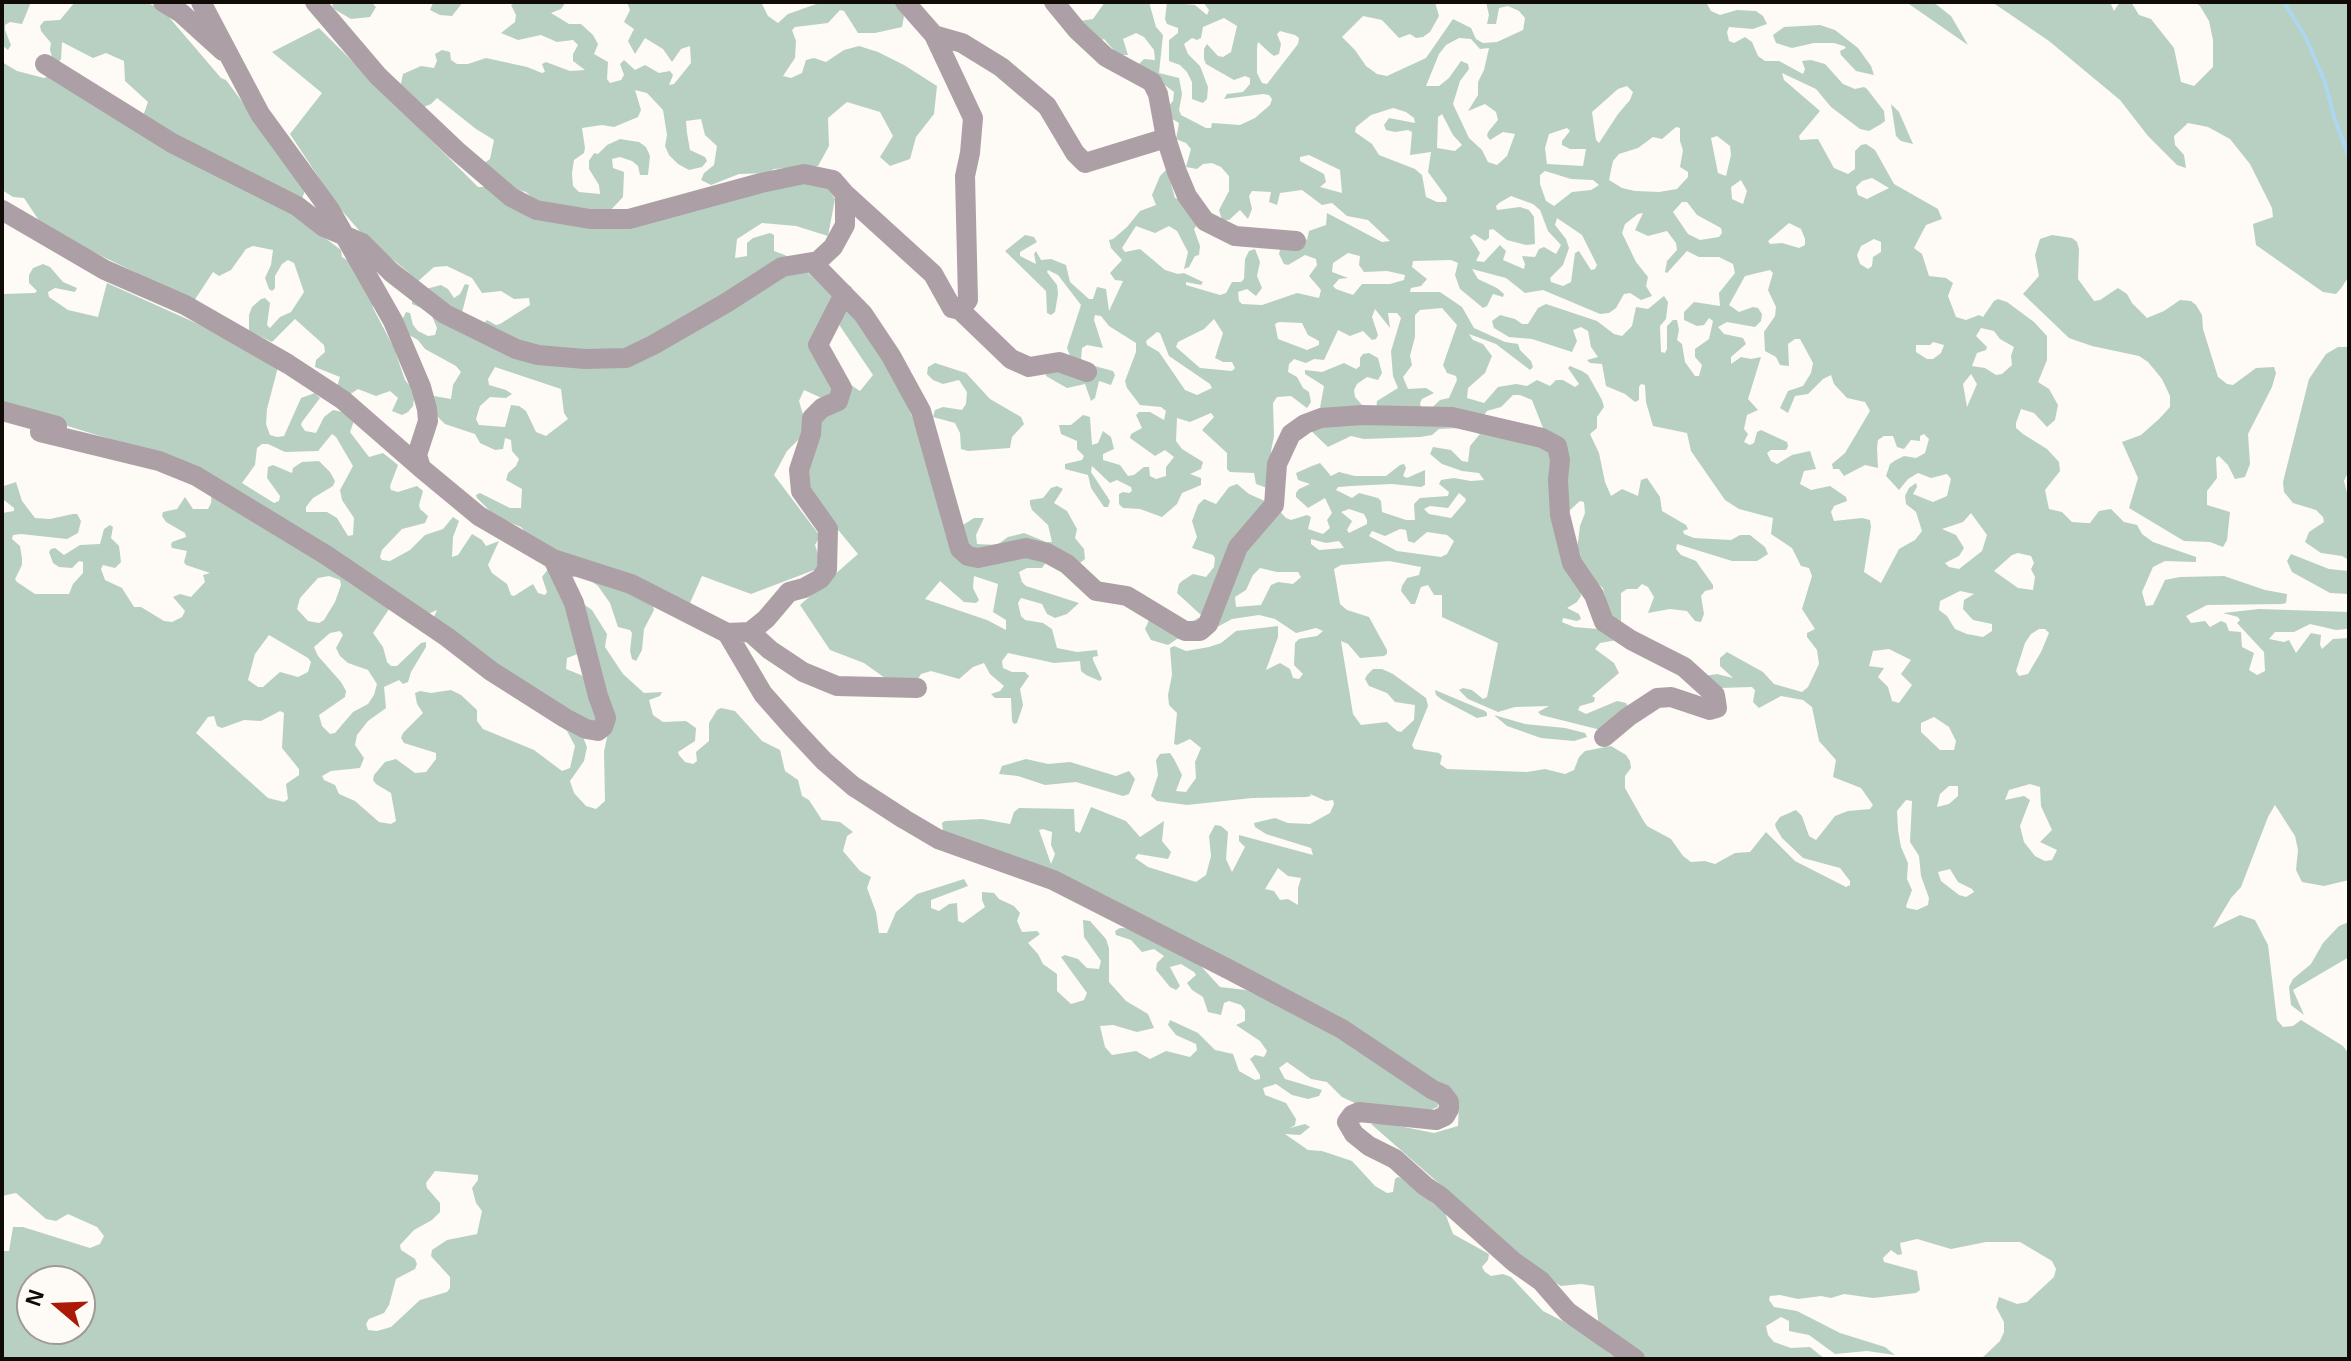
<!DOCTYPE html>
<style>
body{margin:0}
#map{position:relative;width:2351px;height:1361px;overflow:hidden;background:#fefaf5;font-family:Arial,sans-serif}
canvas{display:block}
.frame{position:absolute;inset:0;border:4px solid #100b04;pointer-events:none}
.north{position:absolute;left:16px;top:1265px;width:80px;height:80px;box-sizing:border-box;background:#fefaf5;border:2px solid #9f9a95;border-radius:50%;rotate:289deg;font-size:22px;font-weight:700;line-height:32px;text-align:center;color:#100b04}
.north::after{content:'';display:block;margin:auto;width:28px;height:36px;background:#aa1a07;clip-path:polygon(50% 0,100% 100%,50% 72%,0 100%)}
</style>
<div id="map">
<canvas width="2351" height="1361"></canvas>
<div class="frame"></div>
<div class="north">N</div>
</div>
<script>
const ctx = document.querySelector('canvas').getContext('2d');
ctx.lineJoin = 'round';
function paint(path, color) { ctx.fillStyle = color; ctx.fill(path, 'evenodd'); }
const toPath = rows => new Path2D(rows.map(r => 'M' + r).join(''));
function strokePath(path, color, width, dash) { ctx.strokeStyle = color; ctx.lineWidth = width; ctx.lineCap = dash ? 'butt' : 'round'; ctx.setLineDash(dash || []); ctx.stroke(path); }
paint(toPath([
 [2,2,31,2,22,24,10,22,5,25,5,30,11,45,8,50,2,45],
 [75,2,145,2,162,9,221,78,226,80,306,188,301,201,230,168,143,116,148,102,125,81,124,61,106,53,93,58,62,42,61,59,58,63,53,60,50,50,51,43,41,31,40,26,44,21,60,20],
 [336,2,371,2,376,7,370,17,351,19,334,9,332,5],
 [463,2,452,16,440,15,430,10,433,3],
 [518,2,566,2,561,9,551,13,569,24,581,24,593,35,598,44,594,54,608,62,607,79,610,83,621,80,624,75,620,64,624,60,635,70,645,65,659,73,670,71,673,75,669,85,674,84,691,63,690,46,681,49,672,62,663,49,645,38,635,54,628,41,634,29,624,22,630,10,627,2,761,2,768,16,778,23,788,14,822,2,894,2,899,5,904,16,902,27,875,33,858,33,844,11,840,10,828,23,795,27,792,30,796,41,795,58,783,76,791,78,802,73,806,60,814,58,826,62,844,50,859,46,878,52,904,65,937,86,934,114,916,137,910,159,890,166,880,157,893,136,880,112,847,102,828,118,829,146,818,166,774,169,768,173,739,174,711,185,701,180,704,173,714,165,717,146,705,135,701,119,686,121,687,133,690,150,705,157,707,161,702,167,689,170,678,164,669,155,665,146,667,135,663,110,647,93,635,90,641,110,638,117,614,127,602,125,582,128,585,148,584,153,574,160,572,173,573,186,579,192,600,194,599,185,589,169,589,161,594,153,598,154,607,145,620,139,639,142,646,147,650,156,648,175,640,175,638,166,632,161,620,157,612,159,613,168,624,172,623,197,608,213,578,220,768,183,825,184,835,199,828,236,796,226,762,223,737,239,735,258,747,256,747,243,753,238,770,233,774,235,774,251,785,255,808,273,836,299,815,344,836,375,860,391,873,375,838,323,849,304,901,389,931,464,963,525,974,518,984,518,976,535,977,544,997,545,1008,537,1024,533,1046,542,1052,542,1048,525,1032,510,1030,504,1030,500,1043,498,1051,488,1057,486,1063,489,1054,503,1067,511,1077,529,1075,538,1084,549,1085,559,1080,563,1047,561,1042,568,1027,568,1019,572,1022,582,1026,586,1079,603,1067,614,1055,618,1047,614,1042,604,1021,598,1018,603,1021,616,1025,620,1043,623,1052,629,1057,648,1077,652,1097,650,1098,656,1093,657,1093,660,1102,679,1100,681,1086,675,1081,671,1080,661,1054,663,1008,653,1002,661,1003,668,1012,672,1025,672,1029,676,1020,689,1023,705,1017,723,1014,724,1012,721,1011,698,995,698,991,694,1000,691,1004,686,990,674,984,663,973,667,959,679,931,671,921,674,918,679,885,678,864,663,830,650,800,605,858,554,811,497,802,467,826,400,804,390,799,401,804,418,802,436,787,451,774,475,820,536,815,545,822,567,751,594,702,576,690,603,653,606,654,610,644,629,642,650,636,661,632,659,630,651,632,633,630,630,618,627,610,603,598,586,582,574,571,578,582,603,592,610,607,634,605,647,623,674,644,693,662,692,660,696,649,700,653,715,663,722,686,721,696,728,695,741,678,752,679,755,685,762,693,764,697,761,696,752,709,741,709,723,717,710,721,708,735,711,762,741,780,750,785,771,798,780,802,796,809,800,822,820,840,822,853,832,847,836,843,851,860,871,871,877,867,888,876,912,879,933,887,933,896,912,917,894,964,879,968,886,931,900,931,908,939,911,949,904,957,903,958,921,963,923,985,907,982,900,982,892,994,893,999,899,1014,906,1020,913,1017,921,1022,932,1037,931,1040,934,1028,943,1038,954,1043,964,1057,974,1057,991,1071,1004,1084,1000,1087,993,1061,957,1065,955,1078,959,1087,968,1099,969,1101,961,1084,937,1083,920,1090,921,1106,939,1109,948,1109,982,1126,1001,1148,1014,1154,1028,1137,1032,1113,1025,1100,1026,1105,1047,1112,1055,1136,1051,1150,1059,1166,1051,1190,1057,1197,1050,1196,1044,1176,1035,1168,1025,1170,1020,1198,1033,1215,1050,1233,1054,1239,1071,1255,1080,1260,1079,1260,1075,1250,1059,1255,1055,1264,1057,1267,1051,1260,1041,1236,1025,1245,1021,1245,1010,1241,1005,1229,1001,1224,1003,1221,1015,1208,1012,1203,997,1192,990,1187,983,1196,975,1194,972,1181,964,1170,967,1180,986,1176,990,1170,987,1156,970,1157,963,1164,956,1154,949,1142,952,1131,940,1116,935,1115,931,1120,928,1141,929,1199,964,1220,987,1246,990,1322,1024,1357,1051,1368,1052,1437,1098,1438,1107,1424,1112,1357,1104,1342,1097,1327,1082,1311,1079,1287,1062,1279,1068,1285,1079,1322,1090,1319,1096,1308,1099,1292,1095,1276,1084,1263,1088,1265,1095,1286,1103,1296,1119,1295,1125,1290,1128,1305,1124,1310,1127,1300,1135,1285,1134,1308,1150,1322,1151,1352,1161,1375,1186,1387,1193,1393,1192,1395,1179,1398,1177,1401,1178,1445,1213,1453,1234,1489,1254,1488,1260,1482,1267,1485,1272,1491,1276,1503,1274,1511,1277,1543,1311,1582,1331,1610,1354,1621,1359,2,1359,2,1251,9,1251,13,1227,23,1227,90,1248,100,1244,104,1236,97,1227,68,1214,56,1221,46,1219,16,1193,2,1196,2,513,14,511,14,508,4,500,3,490,4,486,16,482,22,501,35,518,50,519,73,514,77,514,81,521,78,533,67,539,21,534,13,535,12,539,20,546,22,558,22,565,15,579,17,582,35,594,69,594,73,584,83,573,83,562,79,561,72,568,59,567,53,563,49,552,51,549,55,548,64,555,80,545,100,544,104,529,110,525,113,527,111,538,119,546,121,562,115,568,103,565,101,569,105,580,122,588,134,607,141,607,164,621,172,622,182,617,185,611,173,597,180,594,191,597,205,582,203,575,210,573,186,565,184,562,187,551,172,548,171,545,172,542,186,537,185,533,166,522,162,516,163,512,177,509,185,497,193,509,208,509,211,503,212,492,113,440,35,416,2,409,2,294,35,293,37,291,29,283,29,275,33,268,43,264,50,267,63,282,77,288,75,292,55,288,48,292,49,297,68,310,98,317,107,283,198,324,278,367,267,409,266,424,270,435,277,437,284,436,301,398,315,393,320,398,302,422,301,425,305,431,316,433,324,417,333,410,352,414,354,421,350,432,369,457,383,453,398,465,390,486,391,490,398,492,417,486,423,491,419,505,420,509,428,516,425,523,402,529,382,550,380,557,382,560,390,561,410,550,425,535,443,529,453,517,459,521,453,537,452,557,458,555,472,534,482,540,486,546,499,541,488,565,492,573,507,584,511,595,514,596,533,584,538,593,545,595,547,592,542,577,549,568,534,542,521,527,496,517,477,498,476,495,480,493,510,508,521,508,522,489,506,480,508,473,516,466,519,459,512,451,511,440,505,438,503,449,495,450,480,443,475,434,445,424,434,413,434,396,451,399,453,385,461,372,456,366,425,349,418,340,409,335,401,322,406,312,410,313,413,325,418,331,428,336,435,335,437,328,432,316,426,310,412,304,412,301,426,289,441,285,448,289,454,298,460,294,465,284,469,285,462,313,480,327,487,320,496,325,500,324,530,305,529,298,514,299,501,291,482,293,472,278,447,266,434,267,416,283,408,272,364,236,337,205,290,134,322,93,272,52,319,28,478,187,489,187,528,217,543,221,545,218,537,202,526,192,514,189,480,166,490,159,494,140,476,129,437,98,431,104,421,108,400,88,403,74,421,66,434,68,437,61,435,54,442,50,450,52,451,60,457,64,468,64,486,58,527,67,542,73,545,72,542,64,546,62,570,71,585,70,573,61,573,54,578,45,573,40,557,42,541,35,518,40,501,33,515,22,516,15,511,5],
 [495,367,561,389,564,413,568,419,546,436,536,432,526,411,519,406,511,405,505,427,479,425,476,419,480,406,490,397,506,398,512,394,506,390,489,385,488,379],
 [332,434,336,437,353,466,340,490,342,500,354,518,353,535,348,536,337,518,327,512,306,512,306,507,313,498,333,486,335,481,330,472,319,461,302,462,293,468,292,473,273,465,268,467,267,478,280,496,279,501,274,503,242,483,255,465,257,448,262,444,268,444,285,452,318,451],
 [329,576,340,580,341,585,335,602,324,620,319,623,308,621,297,609,300,598,318,578],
 [974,576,998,584,993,612,1006,620,1006,630,987,620,925,599,940,581,964,602,976,603,979,600,973,588],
 [389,609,419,618,437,610,433,619,571,717,593,724,597,715,593,686,581,675,566,669,567,658,583,652,609,727,604,752,605,801,596,809,586,806,574,793,570,781,584,761,587,747,583,737,554,722,567,731,575,746,570,768,562,771,534,750,483,729,477,721,477,710,461,695,451,690,431,693,420,691,415,693,417,704,423,713,403,733,401,738,404,743,436,753,436,759,426,772,415,773,396,759,385,762,374,775,373,780,376,784,391,793,396,821,391,824,379,822,355,801,339,794,335,785,324,780,322,776,331,771,360,768,364,758,355,745,357,735,368,721,386,708,384,687,399,680,403,684,408,682,411,672,426,647,426,642,421,643,397,666,391,666,387,662,383,647,373,633],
 [340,631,343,635,336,648,340,656,348,663,368,670,377,684,374,695,368,704,353,712,335,733,330,734,322,726,319,715,345,697,346,691,341,682,318,656,314,647,330,633],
 [269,635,308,658,311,662,308,672,298,677,280,672,263,687,258,687,248,680,255,654],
 [280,711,284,713,282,748,299,769,299,775,286,784,288,799,284,802,268,798,196,733,208,717,214,716,217,726,222,728,244,720,261,721],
 [435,1171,478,1175,478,1180,472,1188,476,1203,482,1211,477,1234,447,1240,432,1250,431,1256,450,1277,450,1288,447,1292,420,1300,391,1327,377,1331,368,1330,366,1324,369,1319,384,1313,389,1305,396,1279,415,1269,417,1264,415,1259,401,1250,400,1245,414,1230,432,1220,440,1212,440,1203,427,1188,426,1183],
 [32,1281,80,1281,80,1329,32,1329],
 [1105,2,1149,2,1156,27,1163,35,1159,73,1179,78,1182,94,1179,110,1181,115,1206,128,1211,128,1212,123,1240,125,1255,118,1270,105,1272,99,1269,95,1263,94,1224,99,1227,94,1243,92,1250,84,1250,78,1245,76,1234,80,1206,64,1204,59,1204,49,1207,44,1218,56,1223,57,1231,52,1237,26,1224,18,1203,27,1201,38,1197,40,1192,38,1184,44,1188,54,1200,66,1208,87,1207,99,1203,103,1192,99,1192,82,1187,72,1180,65,1169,61,1169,40,1178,33,1178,28,1167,24,1165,19,1167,2,1195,5,1207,15,1209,10,1203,2,1435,2,1439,16,1430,32,1423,37,1416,38,1410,34,1399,38,1382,20,1363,16,1342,37,1355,50,1366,66,1377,74,1387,76,1426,58,1453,19,1471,28,1476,39,1483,43,1497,42,1523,30,1525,18,1519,11,1508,6,1499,8,1496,24,1487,24,1489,15,1486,2,1706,2,1711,11,1720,15,1737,10,1756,11,1763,16,1767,24,1753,29,1729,27,1727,32,1729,41,1734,43,1745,37,1752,42,1758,56,1765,61,1779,61,1803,74,1805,69,1802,61,1811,60,1825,64,1843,84,1855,89,1864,87,1867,89,1884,111,1885,121,1881,124,1869,131,1860,129,1831,107,1816,89,1782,73,1784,80,1820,111,1799,136,1800,140,1818,139,1834,168,1848,174,1855,169,1855,151,1861,145,1866,144,1875,150,1894,184,1938,209,1942,219,1926,225,1914,248,1922,254,1929,276,1946,278,1953,283,1948,296,1956,317,1966,320,1979,315,1983,317,1994,301,1998,299,2007,302,2034,322,2047,336,2047,360,2038,382,2049,389,2058,405,2055,420,2047,427,2034,413,2021,409,2016,423,2016,428,2023,434,2047,449,2059,462,2060,471,2045,490,2049,509,2062,512,2072,522,2086,523,2090,523,2099,511,2111,509,2124,522,2137,525,2142,534,2153,542,2196,557,2196,562,2165,561,2153,567,2142,592,2146,606,2153,605,2165,580,2180,577,2224,576,2265,590,2287,594,2286,603,2282,604,2207,605,2186,616,2191,623,2205,621,2210,627,2221,621,2226,623,2229,631,2241,632,2242,647,2254,653,2249,670,2257,675,2265,671,2264,652,2237,623,2240,620,2238,617,2223,613,2259,609,2349,612,2349,627,2346,629,2336,630,2310,624,2294,632,2275,632,2269,639,2284,642,2289,640,2296,653,2311,633,2321,635,2320,645,2322,649,2333,639,2349,638,2349,880,2324,886,2302,882,2296,870,2298,850,2295,836,2275,805,2268,817,2241,887,2231,898,2213,928,2240,915,2255,920,2268,945,2277,1020,2283,1027,2293,1026,2301,1020,2343,1046,2349,1054,2349,1359,1981,1359,2000,1341,2004,1332,2004,1322,1996,1307,1999,1297,2017,1304,2027,1302,2054,1277,2056,1269,2052,1261,2020,1242,1986,1242,1951,1249,1917,1239,1900,1243,1902,1254,1898,1255,1891,1250,1883,1258,1884,1262,1917,1271,1920,1290,1916,1293,1873,1298,1844,1294,1831,1298,1821,1296,1798,1299,1780,1295,1770,1296,1769,1300,1774,1307,1797,1311,1840,1333,1885,1347,1895,1355,1867,1351,1835,1354,1809,1335,1789,1331,1789,1321,1781,1317,1766,1326,1768,1335,1774,1342,1791,1348,1810,1347,1825,1359,1644,1359,1599,1327,1594,1286,1581,1284,1561,1286,1546,1277,1371,1124,1379,1122,1434,1133,1458,1126,1459,1102,1445,1086,943,831,942,823,945,821,982,819,1010,824,1014,812,1019,808,1074,809,1075,831,1080,833,1091,807,1126,821,1140,837,1164,821,1162,841,1171,852,1168,859,1138,854,1135,858,1148,867,1196,882,1206,875,1211,856,1209,836,1215,825,1221,826,1228,832,1226,859,1232,872,1245,847,1239,841,1239,835,1313,855,1311,848,1266,834,1255,827,1254,823,1275,818,1288,823,1310,824,1330,813,1334,804,1333,800,1326,801,1310,794,1311,796,1306,797,1252,798,1187,805,1157,801,1151,796,1158,775,1156,760,1160,754,1170,753,1174,759,1182,775,1176,791,1186,792,1196,778,1195,762,1201,748,1190,739,1177,745,1174,744,1177,713,1169,705,1168,695,1172,675,1170,648,1174,646,1186,651,1209,647,1221,643,1236,631,1278,626,1278,637,1266,670,1280,663,1290,669,1293,678,1299,679,1303,674,1294,665,1295,643,1299,639,1317,636,1323,631,1316,628,1296,633,1275,619,1259,615,1232,619,1210,631,1177,639,1168,645,1151,640,1145,629,1150,618,1191,622,1202,616,1177,593,1179,584,1182,581,1193,574,1206,577,1214,567,1215,558,1213,555,1192,548,1197,537,1192,521,1198,505,1204,499,1216,504,1229,487,1237,484,1249,494,1274,505,1286,518,1291,520,1307,515,1311,517,1308,529,1323,534,1330,528,1327,520,1332,513,1325,498,1308,508,1296,497,1296,493,1299,489,1310,484,1298,480,1296,473,1312,466,1320,463,1331,476,1339,472,1355,476,1386,476,1400,465,1404,464,1406,468,1403,476,1407,478,1425,470,1425,485,1421,487,1392,484,1351,486,1338,487,1336,490,1352,498,1359,493,1378,498,1381,501,1382,512,1406,520,1415,520,1414,504,1420,498,1448,496,1449,492,1439,484,1441,480,1454,478,1471,481,1484,480,1479,473,1462,471,1442,464,1430,454,1433,447,1451,450,1462,461,1468,462,1470,446,1480,434,1461,428,1439,429,1432,435,1420,437,1364,439,1351,436,1328,447,1306,426,1320,408,1324,386,1305,374,1305,370,1322,372,1344,363,1356,369,1360,366,1360,358,1363,354,1369,353,1378,358,1382,373,1378,380,1367,377,1357,384,1354,390,1355,397,1362,405,1376,410,1377,401,1398,388,1393,376,1391,351,1401,318,1397,313,1388,313,1390,328,1375,309,1372,317,1378,335,1376,339,1372,340,1363,331,1350,336,1338,330,1324,360,1314,359,1306,363,1294,359,1289,364,1288,372,1297,377,1303,388,1309,392,1311,402,1307,408,1291,396,1277,397,1273,403,1274,436,1271,451,1273,467,1267,488,1256,484,1254,473,1230,472,1227,469,1227,453,1202,430,1214,417,1211,413,1190,422,1177,418,1176,441,1182,449,1203,462,1201,469,1190,474,1201,478,1201,485,1182,493,1177,504,1162,517,1140,509,1123,508,1119,504,1119,494,1123,492,1129,493,1132,491,1131,487,1117,480,1110,483,1092,466,1091,472,1110,501,1108,507,1104,507,1091,488,1088,475,1065,469,1065,464,1082,460,1084,456,1077,449,1077,441,1061,434,1059,425,1071,425,1083,415,1090,417,1092,445,1098,443,1103,431,1111,437,1114,449,1103,454,1103,460,1120,465,1128,476,1134,475,1144,467,1149,467,1150,476,1156,479,1166,476,1166,467,1174,457,1165,450,1155,456,1130,438,1131,434,1142,428,1136,415,1139,412,1150,412,1164,420,1166,411,1161,407,1140,405,1127,388,1125,381,1136,352,1136,343,1109,326,1101,316,1095,315,1094,320,1103,348,1087,345,1082,348,1081,359,1091,365,1113,371,1115,375,1111,385,1099,381,1095,398,1091,401,1085,384,1067,388,1046,376,1046,372,1071,358,1067,348,1081,305,1058,275,1048,270,1047,272,1057,285,1058,294,1055,312,1051,315,1047,313,1046,291,1005,251,1025,235,1034,237,1037,242,1020,252,1020,256,1036,264,1034,254,1036,251,1041,260,1051,259,1066,265,1070,282,1089,299,1093,299,1097,287,1106,289,1109,311,1123,281,1115,280,1110,273,1122,260,1111,248,1109,240,1113,239,1127,227,1140,211,1156,205,1152,195,1160,176,1167,169,1175,198,1191,202,1198,224,1194,229,1200,246,1199,255,1195,256,1189,267,1184,269,1188,252,1177,231,1169,226,1155,233,1136,226,1122,248,1125,252,1140,249,1165,270,1178,274,1184,273,1203,282,1201,285,1186,282,1186,285,1220,295,1226,293,1232,282,1241,282,1244,279,1245,259,1249,251,1255,249,1260,262,1257,276,1262,288,1256,296,1247,289,1238,292,1239,301,1242,304,1262,305,1297,293,1319,298,1321,290,1309,276,1317,265,1316,259,1305,255,1288,265,1284,264,1279,254,1281,246,1292,231,1298,231,1307,240,1309,231,1326,225,1327,213,1382,242,1390,241,1368,220,1347,216,1332,203,1322,205,1302,190,1280,193,1277,205,1269,202,1271,192,1252,191,1249,196,1252,209,1248,219,1240,210,1229,220,1222,220,1219,210,1229,191,1229,176,1221,167,1212,163,1203,164,1197,169,1186,167,1191,149,1186,143,1176,139,1179,123,1169,117,1166,109,1173,101,1174,92,1138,65,1144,59,1155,60,1154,50,1144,37,1136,33,1123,39,1128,55,1118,55,1104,39,1098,41,1080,21,1093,19],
 [1280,31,1295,35,1299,38,1298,44,1267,84,1262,83,1257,73,1257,47,1258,42,1270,53,1274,56,1279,54,1281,44,1277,34],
 [1459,38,1471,39,1480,49,1489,48,1484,70,1478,82,1478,95,1468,111,1485,104,1496,112,1498,120,1488,132,1487,136,1490,140,1503,132,1515,134,1507,156,1497,165,1488,162,1482,150,1469,138,1453,104,1460,81,1469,69,1468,64,1461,61,1449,78,1439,86,1426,86,1439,54,1446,45],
 [1627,86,1633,92,1630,100,1618,114,1599,143,1596,140,1592,112,1618,89],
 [1393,108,1406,112,1414,118,1415,123,1389,118,1384,125,1386,130,1395,132,1408,130,1412,132,1410,155,1431,152,1428,172,1447,198,1446,202,1437,202,1426,197,1422,175,1415,169,1379,155,1372,144,1355,132,1356,127,1371,115],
 [1442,114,1453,135,1462,145,1455,151,1437,148,1438,117],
 [1676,127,1680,128,1680,141,1683,150,1680,167,1688,172,1688,177,1677,189,1659,192,1635,191,1622,188,1609,180,1613,161,1619,154,1638,148,1653,137,1662,139],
 [1567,128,1570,131,1562,141,1562,145,1570,149,1586,149,1583,166,1547,164,1545,148,1549,134],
 [1717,136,1730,146,1731,155,1726,176,1718,173,1711,138],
 [1309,155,1340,170,1342,193,1320,187,1326,182,1324,174,1300,161,1300,157],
 [1545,171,1571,179,1593,180,1599,185,1591,190,1572,192,1554,206,1546,201,1540,184,1540,175],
 [1872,178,1889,188,1867,199,1858,195,1856,187,1862,181],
 [1741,180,1747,191,1743,204,1732,199,1731,187],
 [1511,196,1533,204,1540,210,1548,231,1561,245,1556,254,1544,247,1539,249,1535,257,1522,256,1525,264,1524,269,1503,260,1506,251,1500,245,1484,262,1476,261,1480,253,1470,237,1474,234,1485,241,1489,238,1489,230,1493,229,1507,240,1526,245,1535,244,1534,217,1529,210,1520,207,1497,210,1496,206,1499,203],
 [1682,202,1687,202,1697,215,1721,228,1722,233,1719,237,1700,240,1688,234,1673,212],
 [1643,213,1635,230,1648,236,1667,231,1676,243,1677,250,1667,261,1665,272,1667,273,1687,251,1699,257,1719,257,1733,264,1735,273,1719,293,1720,306,1694,302,1684,312,1684,320,1697,326,1704,325,1709,318,1713,321,1709,339,1695,349,1695,357,1702,365,1699,376,1695,376,1685,362,1682,344,1677,340,1679,330,1677,320,1673,320,1667,326,1667,349,1665,353,1661,352,1660,326,1666,319,1668,302,1664,296,1648,309,1636,307,1632,326,1622,336,1614,334,1597,321,1546,304,1538,308,1528,324,1522,324,1515,319,1500,315,1492,321,1494,328,1509,337,1532,339,1572,352,1577,341,1573,330,1581,327,1588,331,1591,347,1598,357,1587,360,1590,363,1602,364,1606,386,1625,394,1635,402,1639,400,1639,387,1641,384,1645,385,1646,402,1653,426,1687,433,1691,451,1725,500,1739,509,1773,518,1771,534,1792,548,1801,566,1809,568,1812,576,1802,609,1815,629,1807,633,1807,637,1817,650,1819,664,1808,687,1802,692,1774,684,1763,672,1727,652,1720,658,1720,666,1733,678,1717,674,1705,676,1719,688,1752,687,1755,690,1753,702,1759,708,1781,696,1803,700,1812,707,1819,741,1836,760,1833,777,1861,788,1873,805,1870,809,1848,811,1835,816,1816,840,1809,836,1802,816,1796,810,1780,817,1775,824,1776,828,1782,838,1803,858,1840,868,1850,881,1850,885,1846,887,1795,861,1766,832,1750,852,1735,853,1715,864,1705,861,1691,862,1683,856,1671,839,1647,826,1643,820,1625,788,1625,776,1631,768,1630,761,1626,755,1611,746,1585,751,1579,757,1574,770,1565,774,1545,769,1527,772,1447,769,1440,764,1442,756,1439,753,1414,749,1412,745,1428,706,1426,698,1393,674,1382,669,1373,669,1367,675,1365,679,1369,686,1387,693,1395,702,1415,705,1414,720,1401,732,1397,731,1387,722,1361,725,1353,714,1341,641,1348,644,1360,658,1384,656,1387,654,1387,650,1369,617,1347,610,1340,604,1334,569,1341,565,1389,561,1421,567,1419,575,1407,578,1402,586,1401,591,1411,604,1415,604,1421,587,1428,585,1434,595,1442,595,1442,617,1498,643,1487,697,1483,699,1472,690,1463,688,1459,690,1468,699,1498,712,1515,707,1549,706,1538,712,1541,715,1601,730,1628,707,1626,703,1617,701,1586,714,1578,710,1580,706,1594,702,1595,698,1592,696,1619,673,1614,663,1595,649,1600,643,1617,640,1598,629,1574,627,1562,622,1563,618,1577,621,1581,619,1579,614,1567,608,1577,602,1581,596,1562,462,1569,511,1580,501,1584,502,1585,513,1580,526,1577,550,1580,552,1582,565,1585,573,1603,588,1612,626,1621,625,1621,593,1627,589,1637,589,1642,584,1648,587,1654,597,1648,613,1670,609,1687,611,1695,621,1701,622,1704,614,1701,596,1705,591,1713,589,1713,585,1696,561,1681,555,1676,549,1677,544,1732,561,1757,561,1768,554,1765,547,1750,535,1740,535,1731,540,1694,538,1684,534,1683,531,1688,529,1686,525,1662,511,1660,497,1647,478,1641,480,1638,496,1622,489,1611,496,1605,482,1599,453,1590,434,1597,428,1597,417,1604,407,1602,400,1588,375,1582,371,1570,366,1568,368,1579,384,1575,387,1563,380,1556,380,1550,386,1537,380,1527,386,1516,384,1498,387,1484,403,1467,398,1468,388,1485,373,1492,356,1483,344,1473,340,1469,334,1496,344,1530,370,1533,367,1531,361,1520,350,1518,344,1505,342,1474,328,1462,307,1440,292,1410,292,1411,288,1421,286,1427,279,1412,267,1413,261,1451,260,1458,263,1455,275,1460,289,1483,308,1487,306,1493,294,1503,297,1504,294,1497,288,1478,279,1472,269,1506,278,1525,293,1543,290,1600,314,1609,313,1616,308,1624,294,1630,293,1641,300,1652,296,1646,286,1648,277,1636,262,1622,233,1625,224,1638,214],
 [1557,218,1582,235,1597,265,1595,269,1591,270,1579,251,1575,253,1571,282,1563,286,1551,282,1550,278,1563,265,1569,248,1566,239,1555,225],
 [1789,223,1801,229,1805,239,1805,245,1799,248,1782,243,1770,244,1768,241],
 [1874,239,1881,242,1881,252,1873,257,1872,266,1868,269,1860,264,1857,255,1861,246],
 [1348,253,1360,256,1359,265,1364,272,1387,271,1405,275,1404,280,1390,284,1362,284,1353,295,1336,289,1333,286,1339,279,1348,278,1332,272,1333,263],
 [1770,270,1773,273,1768,290,1776,307,1775,316,1764,332,1765,351,1776,357,1780,365,1789,366,1788,344,1795,339,1800,339,1813,363,1811,373,1803,386,1788,391,1780,408,1788,413,1795,396,1808,394,1823,379,1831,375,1834,384,1847,398,1865,402,1870,411,1845,453,1832,464,1833,469,1839,469,1844,476,1865,465,1878,468,1877,448,1878,440,1884,436,1893,436,1897,447,1904,449,1911,440,1920,441,1920,436,1924,434,1929,439,1925,453,1916,458,1904,456,1896,460,1890,464,1886,476,1899,490,1908,479,1918,473,1931,478,1947,474,1951,479,1947,496,1933,502,1913,494,1917,487,1916,483,1909,488,1905,496,1906,504,1916,512,1922,531,1915,540,1899,549,1881,583,1864,572,1871,527,1870,520,1862,518,1834,521,1831,512,1834,506,1847,501,1846,497,1830,486,1811,490,1800,484,1804,471,1816,469,1810,451,1792,455,1777,464,1771,461,1767,453,1771,450,1786,450,1788,446,1787,442,1761,430,1757,432,1754,443,1750,445,1744,442,1748,434,1744,429,1747,415,1758,410,1748,399,1761,357,1751,359,1741,357,1731,364,1731,357,1746,344,1743,338,1724,334,1718,327,1727,322,1755,327,1761,321,1762,314,1758,308,1753,307,1739,312,1729,305,1745,276],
 [1442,308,1457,325,1443,365,1447,373,1456,376,1457,380,1449,398,1440,400,1423,416,1420,403,1422,399,1434,393,1426,388,1408,389,1403,377,1412,365,1410,356,1415,337,1415,315,1420,310],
 [1214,319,1223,333,1215,358,1223,362,1232,362,1235,368,1232,371,1200,368,1176,347,1178,342,1204,329],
 [1279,322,1302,323,1308,335,1319,341,1319,345,1307,350,1278,339,1275,324],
 [1981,328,1994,331,2000,339,2014,347,2011,356,2012,365,2002,374,1996,375,1985,368,1972,366,1977,353,1986,350,1987,347,1976,336],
 [1157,332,1160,333,1169,356,1210,384,1212,388,1197,395,1185,390,1159,352,1147,345,1146,341],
 [1933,342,1944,345,1941,353,1933,359,1927,359,1916,352,1916,345,1930,345],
 [1971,374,1977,384,1967,407,1963,384],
 [1513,395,1520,395,1532,400,1543,428,1484,415,1487,411,1501,407],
 [1459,493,1466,499,1465,502,1451,518,1429,514,1424,509,1430,506,1448,508],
 [1349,509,1364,514,1367,520,1367,524,1349,533,1347,530,1352,521,1341,512],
 [1971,513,1987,535,1982,551,1959,569,1949,567,1945,563,1959,556,1964,548,1956,535,1942,529,1963,522],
 [1400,529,1406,530,1408,541,1414,543,1427,532,1447,535,1454,541,1447,554,1441,557,1397,551,1369,536,1372,531,1385,536],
 [1311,539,1326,543,1339,541,1344,548,1319,550,1311,544],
 [2018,553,2031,556,2034,563,2031,569,2035,577,2033,590,2018,588,1994,571,2012,555],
 [1260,568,1277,572,1298,572,1301,577,1293,584,1278,582,1271,585,1261,605,1236,607,1235,597,1246,590,1253,575],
 [1960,591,1974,594,1964,600,1963,609,1973,620,1992,624,1992,631,1983,637,1967,634,1955,629,1947,616,1939,610,1940,601],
 [2039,629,2045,629,2049,633,2041,652,2028,674,2019,676,2016,671,2025,643,2031,634],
 [1889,649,1911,660,1901,674,1912,685,1899,703,1892,701,1888,687,1878,677,1884,668,1869,666,1873,651],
 [1934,717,1949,727,1956,741,1954,750,1940,750,1921,732,1921,723],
 [2030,784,2040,787,2041,806,2052,830,2040,842,2057,850,2052,860,2045,861,2035,856,2024,842,2020,826,2030,800,2024,796,2005,800,2009,790],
 [1949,786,1958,786,1958,796,1949,804,1937,807,1940,794],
 [1906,800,1912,801,1910,842,1919,856,1921,876,1929,898,1928,905,1917,910,1907,908,1906,906,1912,890,1907,879,1908,863,1901,847,1898,830,1897,811],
 [1043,829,1052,832,1051,845,1055,854,1051,864,1039,830],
 [1278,868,1288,876,1301,878,1298,888,1298,905,1288,899,1280,900,1274,891,1265,889],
 [1950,869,1958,882,1972,889,1974,892,1966,897,1959,895,1941,881,1938,872],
 [1906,2,1933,2,1951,16,1968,45],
 [1992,2,2110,2,2114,11,2120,2,2131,2,2139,15,2151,19,2174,48,2181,82,2194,86,2213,67,2213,40,2209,21,2200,6,2195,2,2349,2,2349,276,2342,287,2336,294,2323,292,2256,245,2253,224,2273,217,2272,208,2250,164,2230,139,2208,127,2188,123,2174,136,2175,145,2184,155,2186,168,2177,165,2148,136,2120,100,2049,41],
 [1820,25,1835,30,1858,48,1871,66,1874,75,1856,71,1841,55,1840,51,1846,48,1844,46,1834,43,1814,43,1792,48,1776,43,1773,35,1784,27],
 [2,62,17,71,44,78,56,74,280,204,341,250,342,257,355,265,371,296,373,308,394,348,405,380,415,392,413,406,408,412,402,415,392,411,398,398,390,391,376,396,358,389,349,395,337,387,340,377,315,367,316,360,325,352,324,345,295,319,272,342,249,331,249,315,252,307,261,299,265,298,270,303,267,325,270,328,280,317,291,312,304,292,294,263,288,260,282,264,275,276,275,288,272,291,269,289,265,278,271,265,273,250,253,246,246,249,231,270,219,276,213,272,194,301,44,228,24,198,13,197,2,190],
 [1891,104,1899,112,1913,144,1901,141,1896,136],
 [2052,235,2072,238,2077,242,2079,249,2078,279,2094,301,2100,300,2118,288,2127,294,2132,303,2147,318,2164,311,2180,300,2191,301,2196,305,2202,315,2203,329,2218,377,2227,384,2233,385,2256,368,2274,367,2276,373,2272,387,2248,434,2250,464,2245,477,2235,479,2228,465,2219,456,2216,458,2217,478,2207,491,2207,505,2230,512,2227,540,2223,547,2210,542,2184,541,2129,508,2138,478,2122,442,2141,435,2159,419,2170,407,2170,396,2162,379,2148,362,2139,356,2092,346,2069,338,2023,294,2039,276,2035,255,2040,239],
 [2338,347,2347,347,2349,350,2349,470,2344,481,2349,500,2349,560,2342,556,2321,553,2305,542,2309,532,2324,522,2323,517,2316,510,2293,503,2284,492,2283,482,2309,379,2326,354],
 [935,363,966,373,990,399,1021,417,1024,424,1012,437,1010,448,968,451,961,449,960,433,955,423,933,417,935,410,943,407,962,410,966,404,967,392,959,380,943,384,933,380,927,374,928,367],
 [2291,554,2329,569,2349,571,2349,594,2330,593,2292,572,2287,561],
 [1435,690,1485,711,1487,713,1487,716,1477,718,1441,699,1436,695],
 [1494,715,1525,724,1565,728,1585,733,1587,737,1574,741,1541,738,1507,726],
 [1026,759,1048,764,1070,762,1116,776,1129,771,1135,779,1129,794,1123,796,1076,782,1045,785,1018,776,999,774,1002,766],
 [2349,922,2349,957,2293,990,2304,1015,2291,1005,2289,987,2293,979,2311,964,2323,943,2339,926]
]), '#b8d0c1');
strokePath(toPath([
 [2284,2,2306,38,2325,82,2334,117,2349,157]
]), '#acd7ee', 4);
strokePath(toPath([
 [163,2,181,13,223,51],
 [201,2,260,114,330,210,393,321,421,387,427,409,428,421,417,455,421,468,479,516,553,559,631,584,727,633,763,694,794,729,824,761,853,786,904,819,938,839,1053,880,1230,970,1342,1029,1433,1090,1443,1094,1449,1102,1449,1109,1445,1116,1436,1120,1359,1112,1352,1115,1347,1122,1354,1134,1369,1146,1395,1159,1425,1186,1440,1196,1514,1262,1541,1281,1568,1312,1635,1359],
 [1054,2,1077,30,1106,57,1152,82,1158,94,1166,138,1177,172,1187,196,1205,221,1235,236,1296,241],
 [934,35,962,43,1001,67,1047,106,1075,153,1085,163,1166,138],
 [45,64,172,143,297,206,324,227,362,243,391,272,445,314,516,349,538,355,585,359,626,358,653,345,726,303,782,267,818,261,833,247,845,225,845,194,833,180,804,174,761,183,629,219,590,219,536,210,511,197,456,150,378,76,315,2],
 [845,194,933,274,952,308,960,310,968,300,965,176,970,153,973,118,934,35,905,2],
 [2,210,105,270,185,305,288,364,343,400,421,468],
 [813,263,863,314,891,356,921,411,960,549,968,556,978,558,1026,548,1047,553,1067,564,1096,591,1127,596,1185,631,1200,631,1208,624,1238,547,1274,505,1277,464,1291,434,1305,424,1321,418,1362,415,1452,417,1542,438,1557,446,1560,460,1558,480,1560,515,1572,563,1594,595,1604,622,1631,640,1684,667,1715,695,1717,708,1710,710,1671,697,1657,698,1628,717,1604,737],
 [960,310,1011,359,1029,367,1059,362,1087,372],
 [2,411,57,426],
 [40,432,159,461,196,476,326,555,447,637,491,671,565,718,586,729,598,731,603,727,606,718,598,696,574,603,553,559],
 [750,632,770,650,803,672,837,686,917,688],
 [727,633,750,632,766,619,789,592,804,588,820,579,827,570,828,529,801,491,799,470,811,434,812,418,822,408,838,401,842,388,818,345,844,294]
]), '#aca0a6', 20);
</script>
